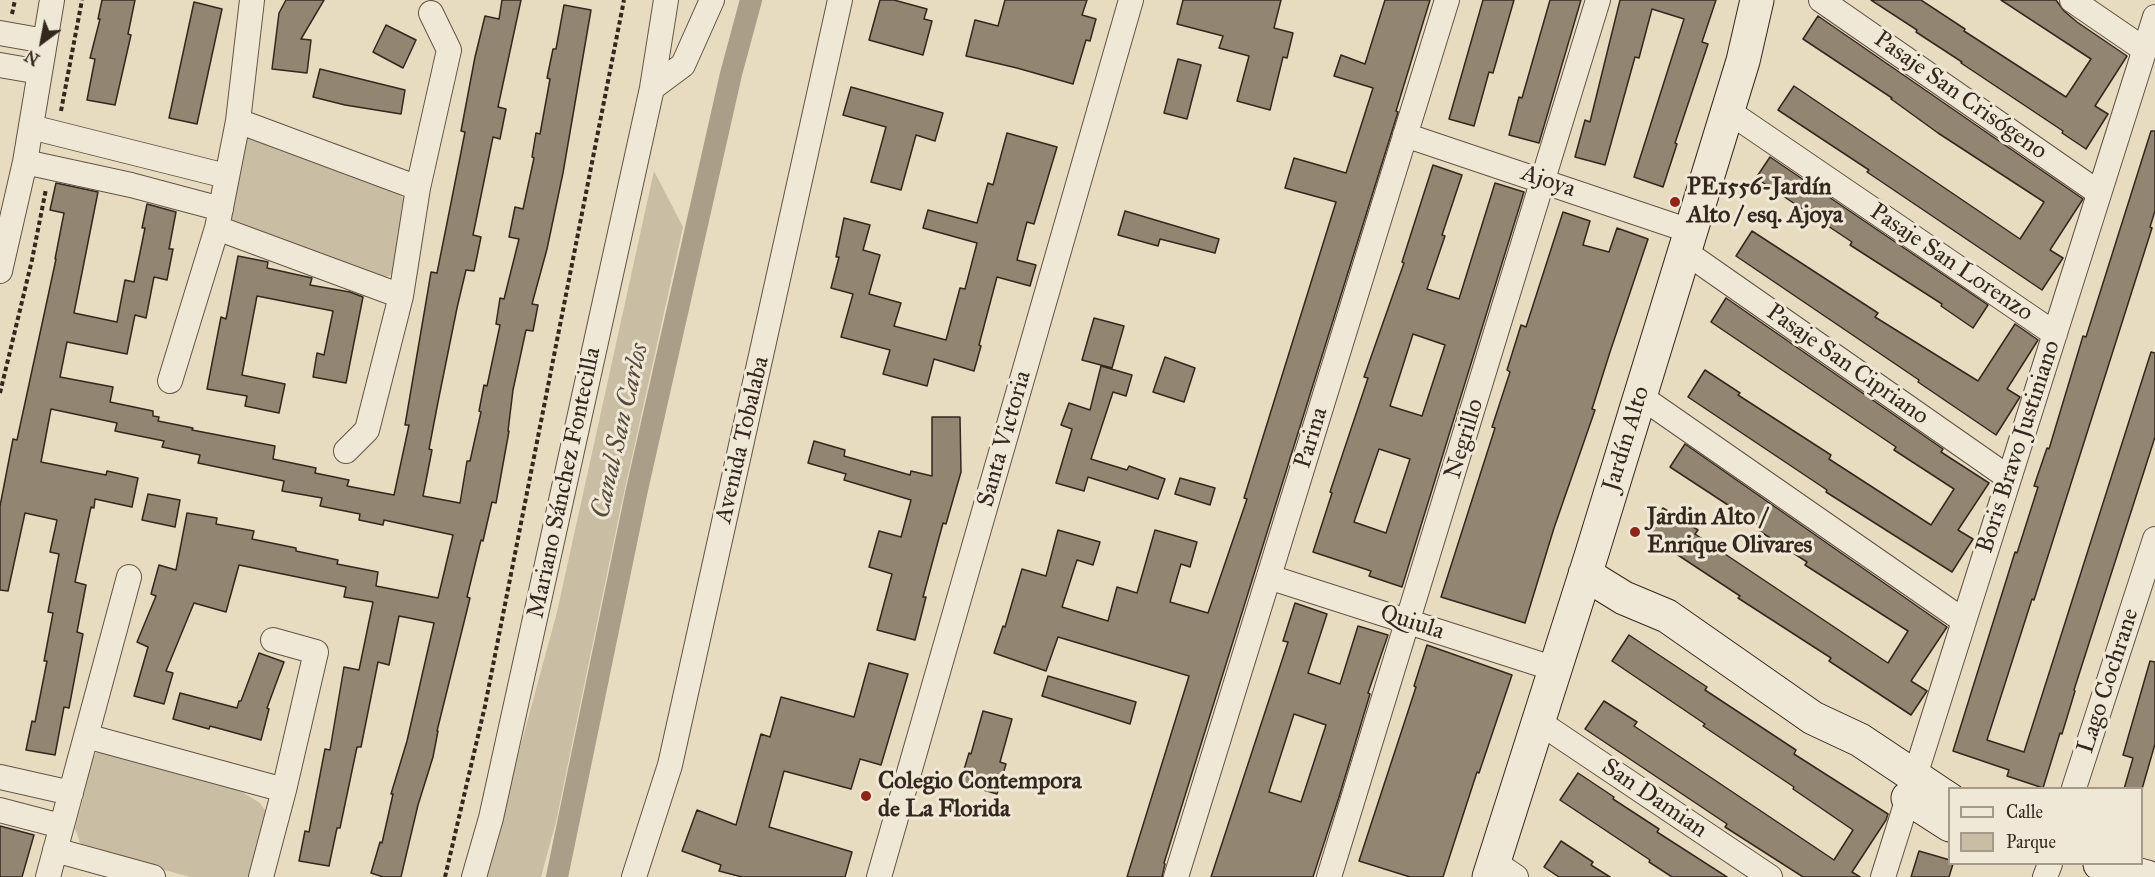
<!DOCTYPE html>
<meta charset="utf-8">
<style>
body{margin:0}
#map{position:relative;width:2155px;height:877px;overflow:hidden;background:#e8dcc0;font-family:"IM FELL Great Primer",serif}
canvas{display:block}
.legend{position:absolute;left:1948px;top:787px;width:195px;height:78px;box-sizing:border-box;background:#f0e8d6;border:2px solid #a59b8c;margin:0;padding:8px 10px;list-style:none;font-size:18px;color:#34271e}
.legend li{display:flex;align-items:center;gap:12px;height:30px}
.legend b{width:30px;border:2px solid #a59b8c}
.north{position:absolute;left:12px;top:12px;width:60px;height:60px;-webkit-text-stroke:4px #f0e8d6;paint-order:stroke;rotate:212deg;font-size:16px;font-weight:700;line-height:24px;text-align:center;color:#34271e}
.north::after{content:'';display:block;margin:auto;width:21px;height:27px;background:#34271e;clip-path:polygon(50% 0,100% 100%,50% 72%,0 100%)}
</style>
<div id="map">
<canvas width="2155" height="877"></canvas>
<ul class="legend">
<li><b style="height:8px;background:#f0e8d6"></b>Calle</li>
<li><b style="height:16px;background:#c9bda4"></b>Parque</li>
</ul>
<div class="north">N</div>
</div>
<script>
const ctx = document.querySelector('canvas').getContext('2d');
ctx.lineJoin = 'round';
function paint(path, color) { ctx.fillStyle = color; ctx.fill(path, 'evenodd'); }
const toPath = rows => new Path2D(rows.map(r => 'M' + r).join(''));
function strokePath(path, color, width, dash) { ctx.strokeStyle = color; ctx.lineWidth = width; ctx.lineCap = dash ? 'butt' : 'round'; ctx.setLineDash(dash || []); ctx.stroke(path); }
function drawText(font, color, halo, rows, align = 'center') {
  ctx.font = font + ' "IM FELL Great Primer",serif'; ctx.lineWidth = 6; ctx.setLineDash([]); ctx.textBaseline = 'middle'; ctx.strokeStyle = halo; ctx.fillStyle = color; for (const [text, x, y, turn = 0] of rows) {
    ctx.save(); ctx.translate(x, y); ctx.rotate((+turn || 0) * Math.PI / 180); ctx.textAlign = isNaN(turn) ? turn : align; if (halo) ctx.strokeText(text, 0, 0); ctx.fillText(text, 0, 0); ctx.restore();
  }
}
paint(toPath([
 [256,132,393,190,410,203,395,274,379,279,236,224,229,216,246,137],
 [654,171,683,227,620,511,556,822,541,877,485,877,557,612],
 [109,746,126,750,242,792,260,803,269,816,256,877,190,877,106,854,80,843,75,828,83,799,91,761,97,752]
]), '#c9bda4');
strokePath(toPath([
 [557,877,636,494,731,74,751,0]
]), '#ab9e89', 22);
const building = toPath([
 [102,0,135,0,128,34,131,35,115,105,87,100,95,59,90,58,100,19,98,19,102,0],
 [286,0,324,0,301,39,311,40,307,73,272,69,279,13,286,0],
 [502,0,521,0,498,107,506,109,500,139,493,137,473,235,481,237,474,271,466,270,457,308,438,402,429,449,432,450,423,496,460,503,467,461,470,461,481,412,479,411,484,385,487,386,500,325,496,324,500,298,504,299,519,239,509,237,515,207,523,209,534,158,532,157,536,133,540,134,550,79,547,78,553,49,556,49,564,5,591,10,563,173,547,249,532,304,538,305,533,331,526,330,513,390,508,431,509,431,496,503,492,502,483,541,481,540,467,597,470,598,437,731,438,731,433,757,418,805,401,877,383,877,371,873,380,842,382,843,393,794,391,794,407,741,434,623,399,616,389,665,378,662,361,747,357,747,340,828,337,828,329,866,299,861,305,831,309,832,325,749,330,750,344,667,359,670,373,602,344,597,346,587,239,565,226,612,194,603,166,671,173,673,164,704,134,696,148,647,137,642,156,596,151,594,159,565,176,570,187,513,217,518,216,524,254,531,252,539,296,548,296,551,338,560,337,564,378,572,376,586,438,598,453,535,384,520,383,525,359,520,360,514,320,506,322,498,282,491,284,481,198,463,200,455,162,447,164,441,115,431,117,423,51,409,41,462,106,475,107,471,138,478,132,507,95,499,94,508,91,507,75,582,86,585,77,632,83,634,69,708,64,707,55,755,26,750,32,721,35,722,47,661,44,661,53,613,48,612,59,554,50,552,57,520,25,513,8,591,0,590,0,506,13,439,17,440,56,259,55,259,64,213,50,210,56,183,98,192,74,313,117,322,125,280,134,282,145,228,142,228,147,204,176,212,169,249,173,249,167,280,154,277,146,318,135,315,127,354,67,342,60,377,113,387,110,402,153,411,153,416,159,417,158,421,193,428,192,430,275,446,273,459,316,468,315,473,349,480,347,486,394,495,409,425,405,425,426,302,431,272,437,273,449,213,465,132,461,131,475,57,485,16,499,19,502,0],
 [880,0,894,0,927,9,924,19,932,21,923,55,869,40,880,0],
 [1005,0,1087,0,1082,15,1096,19,1090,41,1086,40,1073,84,1017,68,966,56,975,20,998,26,1005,0],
 [1183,0,1281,0,1274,28,1293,33,1287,58,1283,57,1270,110,1237,101,1249,56,1219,48,1223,36,1177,24,1183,0],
 [1385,0,1430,0,1396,111,1398,112,1164,863,1165,864,1162,877,1127,877,1189,676,1058,637,1046,671,994,653,1003,626,1005,627,1022,569,1046,576,1058,530,1100,542,1093,565,1077,560,1062,607,1108,621,1117,587,1137,593,1155,530,1197,542,1190,567,1181,564,1170,602,1208,613,1247,499,1244,498,1336,202,1285,188,1294,158,1346,173,1373,88,1334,76,1341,55,1365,64,1385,0],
 [1483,0,1514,0,1493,73,1489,72,1474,126,1449,119,1483,0],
 [1550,0,1581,0,1539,143,1509,135,1519,97,1522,98,1550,0],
 [1620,0,1716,0,1702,42,1708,44,1675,143,1677,144,1663,187,1634,177,1684,19,1652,9,1639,58,1635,57,1605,165,1575,157,1585,120,1590,122,1620,0],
 [1871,0,1921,0,1965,29,1964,31,2066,97,2091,59,2001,0,2056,0,2064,11,2077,22,2127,56,2095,106,2108,114,2086,149,2062,133,2063,131,1961,63,1962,62,1916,32,1917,30,1871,0],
 [194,2,222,9,197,124,169,118,194,2],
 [1818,16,2083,199,2050,250,2063,258,2042,290,1867,172,1869,170,1778,110,1794,86,2020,239,2044,202,1938,133,1891,99,1892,98,1803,39,1818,16],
 [386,25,416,40,403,68,373,52,386,25],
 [1178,59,1201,65,1187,119,1164,113,1178,59],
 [320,69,405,90,401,114,345,105,313,97,320,69],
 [851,87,943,113,935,141,916,135,901,190,871,182,886,127,843,115,851,87],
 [2151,131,2155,131,2155,211,2150,227,2152,228,2034,600,2032,599,1987,740,2024,752,2151,352,2155,353,2155,437,2074,690,2075,691,2062,734,2060,733,2043,788,2007,776,2009,770,1953,751,2015,552,2017,553,2038,487,2034,486,2047,448,2049,449,2083,336,2086,337,2151,131],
 [1007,133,1057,147,1034,224,1027,222,1017,260,1036,265,1030,286,997,277,979,345,981,346,974,371,934,359,927,386,883,374,890,350,841,337,853,294,831,288,839,257,836,257,844,218,870,225,863,250,880,255,869,294,901,303,894,326,946,340,960,288,965,289,977,243,923,228,928,210,977,223,988,183,993,185,1007,133],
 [1770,157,1988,305,1973,328,1941,306,1942,304,1850,245,1852,242,1756,178,1770,157],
 [1433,165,1462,175,1442,235,1445,236,1427,289,1459,299,1495,183,1524,192,1402,587,1369,576,1371,571,1313,552,1332,493,1330,492,1368,378,1364,377,1404,263,1402,262,1433,165],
 [1413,334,1445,345,1422,416,1390,406,1413,334],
 [1379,449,1410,459,1386,533,1354,522,1379,449],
 [1125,211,1219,239,1215,253,1160,239,1158,246,1118,235,1125,211],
 [1563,212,1590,221,1583,245,1609,252,1617,228,1648,239,1610,352,1592,409,1595,410,1554,528,1525,623,1441,597,1495,428,1492,427,1510,372,1507,370,1521,325,1526,327,1563,212],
 [1752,231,1878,313,1875,317,1978,381,2015,324,2038,340,2007,389,2020,397,1996,435,1918,382,1919,380,1736,256,1752,231],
 [238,256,268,262,267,268,312,278,310,285,350,292,363,297,346,383,313,377,317,353,324,355,333,311,257,296,242,375,285,384,279,413,245,406,247,396,207,389,221,317,226,319,238,256],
 [1726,298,1943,449,1941,452,1989,483,1958,530,1973,539,1952,572,1826,492,1827,490,1688,397,1705,370,1740,393,1738,395,1831,455,1829,459,1931,525,1954,489,1894,450,1896,447,1711,322,1726,298],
 [1094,318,1124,326,1112,368,1082,360,1094,318],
 [1165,357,1195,368,1184,402,1153,392,1165,357],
 [1101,366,1132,375,1126,396,1113,392,1091,459,1127,470,1129,466,1165,479,1158,499,1088,477,1084,491,1056,483,1072,429,1061,425,1069,403,1090,410,1101,366],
 [932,417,960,417,961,472,946,524,943,523,923,597,926,597,915,640,877,630,892,574,869,567,879,531,901,537,911,500,844,480,846,474,808,463,814,441,845,450,844,456,910,475,911,471,932,476,932,417],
 [1685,444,1947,627,1911,681,1927,691,1911,715,1829,661,1831,658,1738,598,1740,596,1646,534,1663,508,1698,530,1695,534,1888,663,1908,631,1805,565,1807,562,1758,530,1760,526,1670,467,1685,444],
 [1180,478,1215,488,1210,505,1175,494,1180,478],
 [148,494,180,500,175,527,142,520,148,494],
 [1295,603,1327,614,1308,673,1340,684,1358,626,1388,635,1368,693,1370,694,1339,797,1313,877,1211,877,1288,642,1283,641,1295,603],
 [1294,714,1326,725,1301,802,1269,792,1294,714],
 [1629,635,1707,687,1705,690,1796,750,1794,754,1888,814,1886,820,1852,872,1860,877,1803,877,1725,827,1727,824,1585,729,1604,701,1637,722,1634,726,1834,860,1853,830,1793,789,1794,787,1703,726,1705,724,1612,661,1629,635],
 [1427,645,1512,675,1479,773,1477,772,1443,877,1410,877,1359,861,1416,687,1414,686,1427,645],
 [259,653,284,662,267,708,269,709,261,740,210,726,209,729,173,719,180,693,237,708,239,701,241,701,259,653],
 [2150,661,2155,662,2155,744,2142,789,2124,789,2133,758,2123,755,2150,661],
 [869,663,908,674,881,765,860,759,851,789,784,771,769,827,852,852,845,877,742,877,719,871,721,865,682,851,697,810,736,825,761,734,770,737,781,697,854,717,869,663],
 [1048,676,1136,702,1130,724,1042,696,1048,676],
 [983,711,1012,719,1000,762,1006,764,997,794,960,783,969,753,971,754,983,711],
 [1578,773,1614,797,1613,799,1659,829,1657,832,1727,877,1672,877,1649,862,1650,860,1560,800,1578,773],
 [0,826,34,835,22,877,0,877,0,826],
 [1561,841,1593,862,1591,865,1610,877,1559,877,1544,867,1561,841],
 [1919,851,1950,860,1950,864,1953,864,1949,877,1911,877,1919,851]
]);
paint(building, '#928572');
strokePath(building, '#34271e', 1.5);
const street = toPath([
 [1821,0,2099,193],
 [2072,0,2145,50],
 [0,33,45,41],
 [0,65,40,72],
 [652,88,683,65,712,0],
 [1728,111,2055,334],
 [238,121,418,188],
 [31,127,226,176],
 [1405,135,1690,231],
 [25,162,131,185,221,209],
 [217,228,401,296],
 [1684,251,2009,478],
 [0,271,25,162,52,0],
 [170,381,217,228,238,121,252,0],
 [1640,396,1964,621],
 [346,451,367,430,401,296,418,188,449,50,431,13],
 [1269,577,1555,669],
 [1539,722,1770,877],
 [86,736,284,790],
 [0,777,71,793],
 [2074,788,2155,539],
 [0,810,61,826],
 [55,850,153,877],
 [1494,862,1516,877],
 [48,877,129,577],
 [261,877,284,790,316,652,273,640],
 [474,877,491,818,652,88,666,0],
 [634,877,670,765,840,0],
 [879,877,1131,0],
 [1176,877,1447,0],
 [1329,877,1598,0],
 [1883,877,2155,17],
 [2045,877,2050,864]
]);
const secondary = toPath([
 [1585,574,1624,598,1667,616,1813,718,1860,740,1950,800],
 [1908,798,1950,825],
 [2100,864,2147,877],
 [1489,877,1592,553,1743,61,1757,0]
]);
strokePath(street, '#615446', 26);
strokePath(secondary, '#34271e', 35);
strokePath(toPath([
 [12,14,15,0],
 [61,111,82,0],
 [0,393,32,260,46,189],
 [445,877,485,706,624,0]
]), '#34271e', 4, [4.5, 3]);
strokePath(street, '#f0e8d6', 24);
strokePath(secondary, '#f0e8d6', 33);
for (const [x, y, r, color] of [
 [1675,202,6,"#8f2418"],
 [1635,532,6,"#8f2418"],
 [866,796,6,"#8f2418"]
]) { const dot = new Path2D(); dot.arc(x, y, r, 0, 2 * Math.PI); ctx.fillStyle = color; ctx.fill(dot); strokePath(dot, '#f0e8d6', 2); }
drawText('24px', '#34271e', '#f0e8d6', [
 ["Pasaje San Crisógeno",1960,96,35],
 ["Ajoya",1548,182,19],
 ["Pasaje San Lorenzo",1951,263,34],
 ["Pasaje San Cipriano",1847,365,35],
 ["Parina",1312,438,-73],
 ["Santa Victoria",1005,439,-74],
 ["Negrillo",1465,439,-73],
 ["Jardín Alto",1627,439,-73],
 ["Avenida Tobalaba",743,440,-77],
 ["Boris Bravo Justiniano",2019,447,-72],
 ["Mariano Sánchez Fontecilla",565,483,-78],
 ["Quiula",1412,623,18],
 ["Lago Cochrane",2109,681,-72],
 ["San Damian",1654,799,34]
]);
drawText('bold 24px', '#34271e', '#f0e8d6', [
 ["PE1556-Jardín",1687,188],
 ["Alto / esq. Ajoya",1687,216],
 ["Jardin Alto /",1647,518],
 ["Enrique Olivares",1647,546],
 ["Colegio Contempora",878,782],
 ["de La Florida",878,810]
], 'left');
drawText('italic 26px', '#584b3e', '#f0e8d6', [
 ["Canal San Carlos",621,431,-77]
]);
</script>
